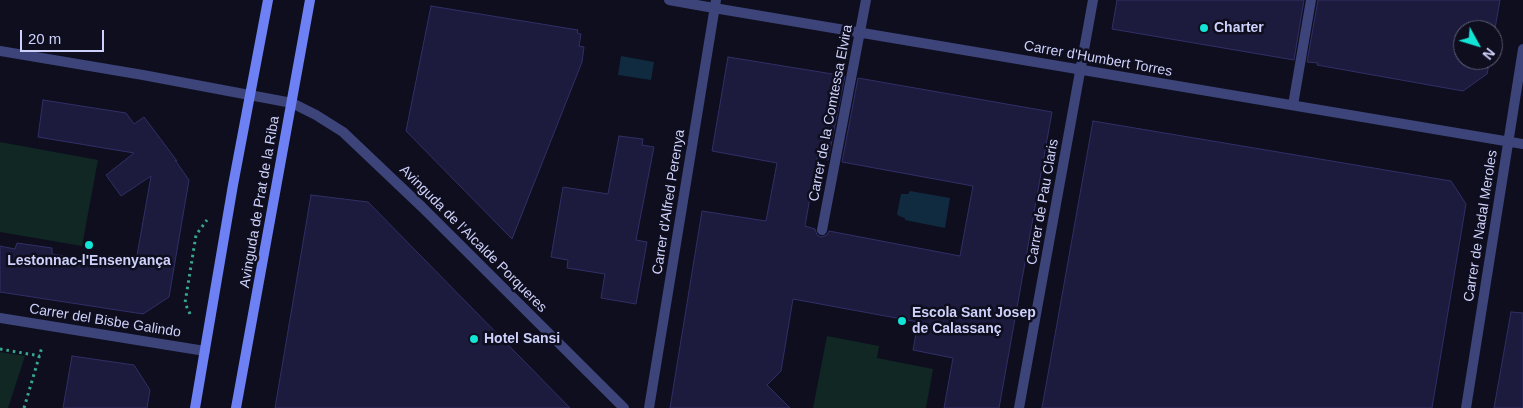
<!DOCTYPE html>
<meta charset="utf-8">
<style>
body{margin:0}
#map{position:relative;width:1523px;height:408px;overflow:hidden;background:#0e0e1e;font-family:Helvetica,sans-serif}
canvas{display:block}
.north{position:absolute;left:1453px;top:20px;width:50px;height:50px;box-sizing:border-box;background:#0e0e1e;border:1px solid #5b5c76;border-radius:50%;rotate:129deg;font-size:14px;font-weight:700;line-height:20px;text-align:center;color:#ced1fb}
.north::after{content:'';display:block;margin:auto;width:18px;height:22px;background:#12e4d5;clip-path:polygon(50% 0,100% 100%,50% 72%,0 100%)}
.scale{position:absolute;left:20px;top:30px;width:84px;height:22px;box-sizing:border-box;border:2px solid #ced1fb;border-top:0;padding-left:6px;font-size:15px;line-height:18px;white-space:nowrap;color:#ced1fb;-webkit-text-stroke:4px #0e0e1e;paint-order:stroke}
</style>
<div id="map">
<canvas width="1523" height="408"></canvas>
<div class="north">N</div>
<div class="scale">20 m</div>
</div>
<script>
const ctx = document.querySelector('canvas').getContext('2d');
ctx.lineJoin = 'round';
function paint(path, color) { ctx.fillStyle = color; ctx.fill(path, 'evenodd'); }
const toPath = rows => new Path2D(rows.map(r => 'M' + r).join(''));
function strokePath(path, color, width, dash) { ctx.strokeStyle = color; ctx.lineWidth = width; ctx.lineCap = dash ? 'butt' : 'round'; ctx.setLineDash(dash || []); ctx.stroke(path); }
function drawText(font, color, halo, rows, align = 'center') {
  ctx.font = font + ' Helvetica,sans-serif'; ctx.lineWidth = 5; ctx.setLineDash([]); ctx.textBaseline = 'middle'; ctx.strokeStyle = halo; ctx.fillStyle = color; for (const [text, x, y, turn = 0] of rows) {
    ctx.save(); ctx.translate(x, y); ctx.rotate((+turn || 0) * Math.PI / 180); ctx.textAlign = isNaN(turn) ? turn : align; if (halo) ctx.strokeText(text, 0, 0); ctx.fillText(text, 0, 0); ctx.restore();
  }
}
paint(toPath([
 [0,142,98,160,82,246,0,232],
 [827,336,879,346,877,358,933,369,926,408,813,408],
 [0,352,25,356,8,408,0,408]
]), '#112723');
paint(toPath([
 [621,56,654,62,651,80,618,75],
 [910,191,950,198,945,228,905,220,905,218,899,216,897,214,901,194,908,194]
]), '#102b3f');
const building = toPath([
 [1117,0,1304,0,1294,60,1112,29,1117,0],
 [1318,0,1500,0,1493,40,1493,30,1463,30,1463,60,1490,60,1487,74,1463,91,1317,65,1318,63,1307,62,1318,0],
 [431,6,578,30,577,33,581,34,579,46,584,47,582,62,512,239,406,131,431,6],
 [728,57,845,76,828,160,817,158,805,226,815,229,817,235,821,237,827,235,829,231,960,256,973,186,842,162,858,78,1052,112,999,408,944,408,953,358,913,350,918,322,793,299,781,371,767,385,790,408,670,408,702,211,766,221,777,163,712,151,728,57],
 [43,100,126,113,134,124,144,117,177,161,175,160,189,180,169,297,143,314,0,292,0,246,15,249,17,243,52,248,52,254,135,267,151,176,121,196,106,175,134,153,38,137,43,100],
 [1093,121,1451,181,1466,204,1432,408,1042,408,1093,121],
 [619,136,643,139,642,145,654,147,636,240,647,242,636,304,601,298,605,274,567,268,568,260,551,257,563,187,608,194,619,136],
 [311,195,368,202,570,408,275,408,311,195],
 [1511,312,1523,313,1523,408,1494,408,1511,312],
 [72,356,134,365,150,390,147,408,63,408,72,356]
]);
paint(building, '#1c1b3d');
strokePath(building, '#312f67', 1);
strokePath(toPath([
 [190,314,185,303,196,235,207,220],
 [0,349,40,356],
 [24,408,42,347]
]), '#37a78d', 3, [2.5, 4]);
strokePath(toPath([
 [669,0,714,8]
]), '#3c4479', 10);
strokePath(toPath([
 [714,8,1523,144],
 [0,51,143,75,292,103,316,115,343,132,422,207,624,408],
 [1293,105,1311,0],
 [822,230,866,0],
 [0,318,205,351],
 [649,408,716,0],
 [1019,408,1093,0],
 [1466,408,1523,49]
]), '#3c4479', 10);
strokePath(toPath([
 [195,408,233,185,268,0],
 [236,408,310,0]
]), '#6d80f4', 10);
for (const [x, y, r, color] of [
 [1204,28,5,"#12e4d5"],
 [89,245,5,"#12e4d5"],
 [902,321,5,"#12e4d5"],
 [474,339,5,"#12e4d5"]
]) { const dot = new Path2D(); dot.arc(x, y, r, 0, 2 * Math.PI); ctx.fillStyle = color; ctx.fill(dot); strokePath(dot, '#0e0e1e', 2); }
drawText('bold 14px', '#ced1fb', '#0e0e1e', [
 ["Charter",1214,28],
 ["Lestonnac-l'Ensenyança",89,261,"center"],
 ["Escola Sant Josep",912,313],
 ["de Calassanç",912,329],
 ["Hotel Sansi",484,339]
], 'left');
drawText('14px', '#ced1fb', '#0e0e1e', [
 ["Carrer d'Humbert Torres",1098,59,10],
 ["Carrer de la Comtessa Elvira",831,113,-79],
 ["Avinguda de Prat de la Riba",260,202,-80],
 ["Carrer d'Alfred Perenya",669,202,-81],
 ["Carrer de Pau Claris",1043,202,-80],
 ["Carrer de Nadal Meroles",1481,226,-81],
 ["Avinguda de l'Alcalde Porqueres",473,239,45],
 ["Carrer del Bisbe Galindo",105,321,9]
]);
</script>
